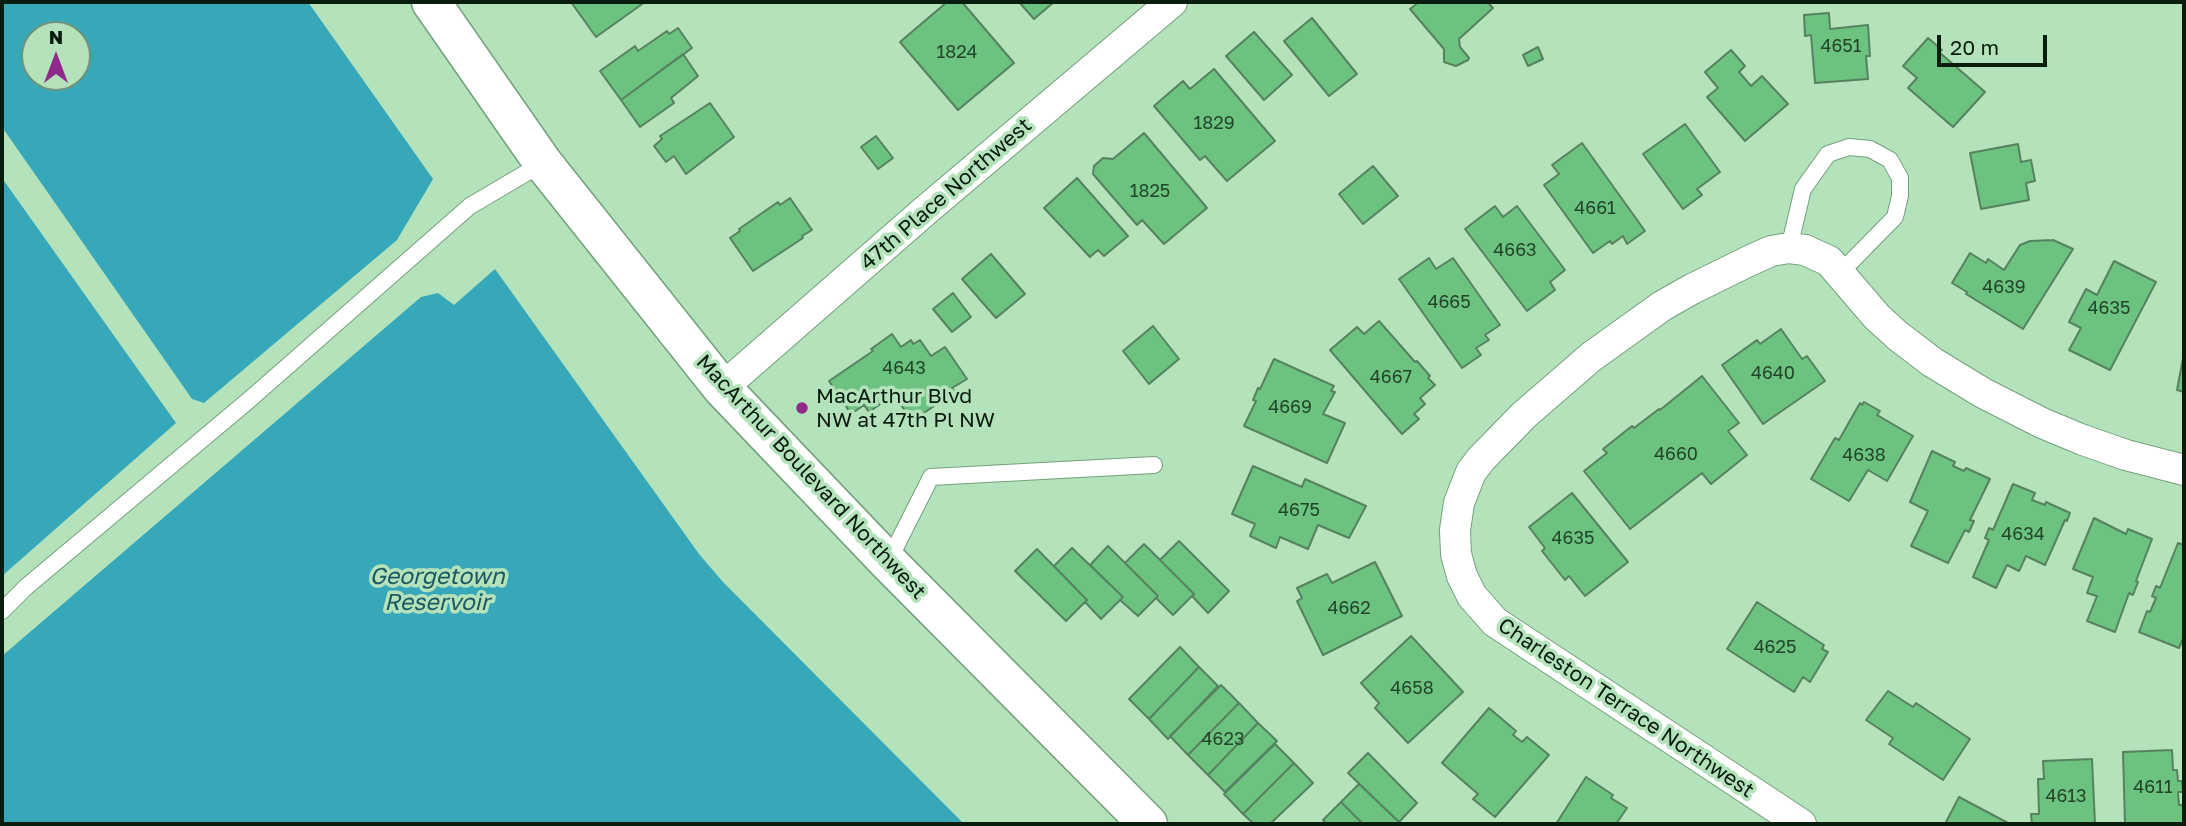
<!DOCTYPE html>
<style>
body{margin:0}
#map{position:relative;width:2186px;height:826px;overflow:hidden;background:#b3e2bb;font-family:"Golos Text",sans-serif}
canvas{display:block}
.frame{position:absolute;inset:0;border:4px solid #0a1c0e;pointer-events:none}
.north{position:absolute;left:21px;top:21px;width:70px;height:70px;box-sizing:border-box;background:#b3e2bb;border:2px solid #6f9376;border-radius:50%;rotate:0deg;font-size:19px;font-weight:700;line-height:28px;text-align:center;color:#0a1c0e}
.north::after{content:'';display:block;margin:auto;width:24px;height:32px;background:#91298d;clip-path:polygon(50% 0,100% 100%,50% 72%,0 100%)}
.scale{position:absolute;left:1937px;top:35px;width:110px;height:32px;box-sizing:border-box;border:4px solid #0a1c0e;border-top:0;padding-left:9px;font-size:21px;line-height:24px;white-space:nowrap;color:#0a1c0e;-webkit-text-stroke:5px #b3e2bb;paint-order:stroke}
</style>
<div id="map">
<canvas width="2186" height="826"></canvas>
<div class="frame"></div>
<div class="north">N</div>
<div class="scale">20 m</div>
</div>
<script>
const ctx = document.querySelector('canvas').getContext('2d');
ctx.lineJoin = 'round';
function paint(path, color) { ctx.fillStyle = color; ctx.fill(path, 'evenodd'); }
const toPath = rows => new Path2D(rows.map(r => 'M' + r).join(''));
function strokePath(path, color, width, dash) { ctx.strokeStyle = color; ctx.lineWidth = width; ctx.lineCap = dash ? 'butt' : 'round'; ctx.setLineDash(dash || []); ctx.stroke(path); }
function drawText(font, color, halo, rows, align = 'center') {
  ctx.font = font + ' "Golos Text",sans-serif'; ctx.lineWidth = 7; ctx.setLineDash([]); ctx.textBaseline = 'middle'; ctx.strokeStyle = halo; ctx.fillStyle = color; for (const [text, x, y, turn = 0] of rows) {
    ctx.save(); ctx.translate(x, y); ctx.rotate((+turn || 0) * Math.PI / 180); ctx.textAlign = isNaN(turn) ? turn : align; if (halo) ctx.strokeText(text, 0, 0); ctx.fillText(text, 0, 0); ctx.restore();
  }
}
paint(toPath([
 [2,2,308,2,433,179,397,240,204,403,192,399,2,127],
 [35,35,77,35,77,77,35,77],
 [2,178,176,423,2,576],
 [495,269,699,554,723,582,964,824,2,824,2,656,421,297,438,293,454,305]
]), '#36a8b9');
const building = toPath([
 [571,2,645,2,596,37,571,2],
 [947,2,962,2,1014,63,958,110,900,42,947,2],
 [1019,2,1054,2,1034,19,1019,2],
 [1419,2,1487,2,1493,8,1459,39,1460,47,1469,58,1468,60,1456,66,1444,62,1444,49,1410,9,1419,2],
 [1829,13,1830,29,1868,25,1870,56,1866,56,1868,79,1815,83,1811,35,1805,36,1804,15,1829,13],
 [1312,18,1357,74,1329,96,1284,41,1312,18],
 [678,28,692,48,621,100,600,71,635,46,638,51,667,31,669,34,678,28],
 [1254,32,1292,75,1264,100,1226,56,1254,32],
 [1928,38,1942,50,1939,52,1985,92,1953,127,1908,88,1917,78,1903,66,1928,38],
 [1538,47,1543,59,1528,66,1523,55,1538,47],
 [1731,50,1745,66,1739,72,1751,86,1762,76,1788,104,1745,141,1707,97,1718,88,1705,72,1731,50],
 [683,54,698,76,671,98,674,103,640,127,621,100,683,54],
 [1214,69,1275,141,1227,181,1205,156,1200,160,1154,106,1183,81,1190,89,1214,69],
 [710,103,734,137,686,174,674,156,666,162,654,146,662,139,660,136,710,103],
 [1685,124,1720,172,1697,189,1702,195,1683,209,1643,154,1685,124],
 [1144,133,1207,208,1164,244,1142,220,1137,225,1093,174,1094,166,1103,158,1113,159,1144,133],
 [876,136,893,158,878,169,861,147,876,136],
 [1582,143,1645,231,1627,244,1623,236,1612,244,1610,241,1593,253,1544,185,1559,174,1552,165,1582,143],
 [2018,144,2021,162,2031,160,2035,181,2026,183,2029,200,1981,209,1970,153,2018,144],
 [1373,166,1398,196,1363,224,1339,194,1373,166],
 [1077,178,1128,236,1104,256,1098,250,1090,257,1044,208,1077,178],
 [790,198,812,230,802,236,803,238,753,271,730,238,740,231,739,229,778,202,780,205,790,198],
 [1495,206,1503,217,1517,206,1565,270,1550,282,1555,290,1527,311,1465,229,1495,206],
 [2053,240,2073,249,2023,329,1966,294,1967,292,1952,283,1970,253,1986,263,1988,259,2004,270,2020,245,2030,241,2053,240],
 [991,254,1025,294,996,318,962,279,991,254],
 [1429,258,1436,269,1453,258,1500,325,1485,335,1489,340,1476,348,1481,355,1462,368,1399,279,1429,258],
 [2114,261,2156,282,2110,370,2069,350,2081,328,2069,322,2086,289,2097,295,2114,261],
 [953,293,971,317,952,332,933,309,953,293],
 [1379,321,1415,362,1417,361,1430,376,1428,378,1435,385,1420,398,1425,404,1414,414,1419,419,1402,434,1330,350,1357,327,1364,334,1379,321],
 [1153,326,1179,359,1149,384,1123,351,1153,326],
 [1781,329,1802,359,1807,356,1825,381,1763,424,1722,365,1757,340,1760,344,1781,329],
 [892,334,901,347,911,340,913,344,920,340,931,356,945,347,967,379,952,388,955,392,912,421,892,392,884,398,886,400,869,412,864,405,851,414,829,381,873,351,871,349,892,334],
 [2184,353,2184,392,2177,390,2184,353],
 [1274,359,1334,386,1331,391,1335,392,1323,414,1345,423,1327,463,1244,426,1256,401,1253,400,1258,388,1260,389,1274,359],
 [1702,376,1739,423,1728,431,1747,455,1711,484,1702,473,1630,529,1584,471,1607,453,1603,449,1632,426,1634,428,1659,409,1660,410,1702,376],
 [1864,402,1880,411,1877,415,1913,436,1887,481,1868,470,1849,501,1811,479,1835,438,1839,440,1860,403,1862,405,1864,402],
 [1932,451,1955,462,1953,466,1964,471,1966,468,1990,479,1970,520,1974,521,1969,532,1965,530,1948,563,1911,546,1928,511,1910,502,1932,451],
 [1253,466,1302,487,1305,479,1366,506,1349,538,1318,525,1308,549,1280,537,1276,548,1250,536,1255,524,1232,514,1253,466],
 [2013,484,2035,493,2032,500,2045,505,2046,502,2070,513,2067,521,2065,520,2045,565,2026,556,2019,571,2007,565,1996,588,1973,577,1989,540,1985,538,1989,528,1993,530,2013,484],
 [1572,493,1628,562,1585,596,1569,576,1565,580,1542,551,1545,548,1529,527,1572,493],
 [2094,518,2126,534,2128,529,2152,539,2136,581,2138,582,2133,595,2129,593,2115,632,2087,621,2097,596,2087,593,2093,577,2073,569,2094,518],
 [1179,541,1229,591,1208,613,1192,596,1194,594,1160,560,1179,541],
 [2178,543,2184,545,2184,636,2179,648,2139,632,2147,611,2150,612,2156,598,2152,596,2156,586,2160,588,2178,543],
 [1144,544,1194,594,1173,615,1156,598,1158,596,1125,563,1144,544],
 [1108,546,1158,596,1138,616,1120,600,1123,597,1090,565,1108,546],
 [1072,548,1123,597,1101,619,1085,602,1087,600,1054,566,1072,548],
 [1037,549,1087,600,1066,621,1015,571,1037,549],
 [1375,562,1402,616,1323,655,1297,601,1302,598,1297,588,1327,574,1332,583,1375,562],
 [1757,602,1824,645,1822,649,1828,652,1810,682,1803,677,1794,692,1727,649,1757,602],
 [1411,636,1463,692,1408,743,1375,708,1379,703,1361,683,1411,636],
 [1180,647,1199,667,1149,719,1129,699,1180,647],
 [1199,667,1218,686,1168,739,1149,719,1199,667],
 [1221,685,1239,703,1188,755,1170,736,1221,685],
 [1888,691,1913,707,1916,703,1970,739,1943,780,1889,744,1893,738,1866,720,1888,691],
 [1239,703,1258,723,1208,775,1188,755,1239,703],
 [1489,708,1516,731,1513,735,1522,742,1527,737,1549,755,1495,817,1473,799,1478,794,1442,763,1489,708],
 [1258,723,1277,741,1225,792,1208,775,1258,723],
 [1275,744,1294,763,1243,814,1224,794,1275,744],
 [2172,750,2173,770,2177,770,2178,781,2182,781,2183,792,2178,792,2179,805,2184,805,2184,824,2125,824,2123,752,2172,750],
 [1368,753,1417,803,1399,822,1348,773,1368,753],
 [2092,759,2095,824,2032,824,2031,814,2039,814,2038,779,2044,779,2043,761,2092,759],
 [1294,763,1313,783,1270,824,1254,824,1243,814,1294,763],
 [1586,777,1613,795,1611,798,1627,808,1616,824,1556,824,1586,777],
 [1359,784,1399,822,1402,824,1363,824,1341,802,1359,784],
 [1959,797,2008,823,2007,824,1945,824,1959,797],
 [1341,802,1363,824,1327,824,1323,820,1341,802]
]);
paint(building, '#6cc27f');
strokePath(building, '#57825f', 2);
const lane = toPath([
 [1789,248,1803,189,1828,154,1849,147,1870,149,1890,160,1900,178,1900,196,1895,217,1840,273],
 [888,562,931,477,1154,465],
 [2,611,26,587,249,400,470,206,543,163]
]);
const street = toPath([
 [722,388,926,210,1172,2],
 [1801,824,1495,622,1472,596,1462,576,1456,554,1455,530,1459,503,1471,472,1481,459,1524,415,1591,357,1662,306,1692,289,1749,261,1771,251,1789,248,1805,250,1829,261,1877,317,1898,336,1932,362,1983,393,2042,423,2083,440,2126,455,2184,470]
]);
const secondary = toPath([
 [431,2,543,163,722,388,888,562,1148,824]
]);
strokePath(lane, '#74a07c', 18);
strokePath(street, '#74a07c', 32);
strokePath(secondary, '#74a07c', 41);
strokePath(lane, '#fff', 16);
strokePath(street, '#fff', 30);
strokePath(secondary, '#fff', 38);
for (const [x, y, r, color] of [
 [802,408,7,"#91298d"]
]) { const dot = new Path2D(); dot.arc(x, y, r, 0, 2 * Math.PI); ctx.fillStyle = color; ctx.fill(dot); strokePath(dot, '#b3e2bb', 2.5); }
drawText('18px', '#22462a', null, [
 ["4651",1841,46],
 ["1824",957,52],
 ["1829",1214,123],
 ["1825",1150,191],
 ["4661",1595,208],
 ["4663",1515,250],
 ["4639",2004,287],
 ["4665",1449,302],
 ["4635",2109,308],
 ["4643",904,368],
 ["4640",1773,373],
 ["4667",1391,377],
 ["4669",1290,407],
 ["4660",1676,454],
 ["4638",1864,455],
 ["4675",1299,510],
 ["4634",2023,534],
 ["4635",1573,538],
 ["4662",1349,608],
 ["4625",1775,647],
 ["4658",1412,688],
 ["4623",1223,739],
 ["4611",2153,787],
 ["4613",2066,796]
]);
drawText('21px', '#0a1c0e', '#b3e2bb', [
 ["47th Place Northwest",946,194,-41],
 ["MacArthur Boulevard Northwest",811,477,47],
 ["Charleston Terrace Northwest",1626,708,34]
]);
drawText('21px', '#0a1c0e', '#b3e2bb', [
 ["MacArthur Blvd",816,396],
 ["NW at 47th Pl NW",816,420]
], 'left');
drawText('italic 23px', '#1c5963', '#b3e2bb', [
 ["Georgetown",437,577],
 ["Reservoir",437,603]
]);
</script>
